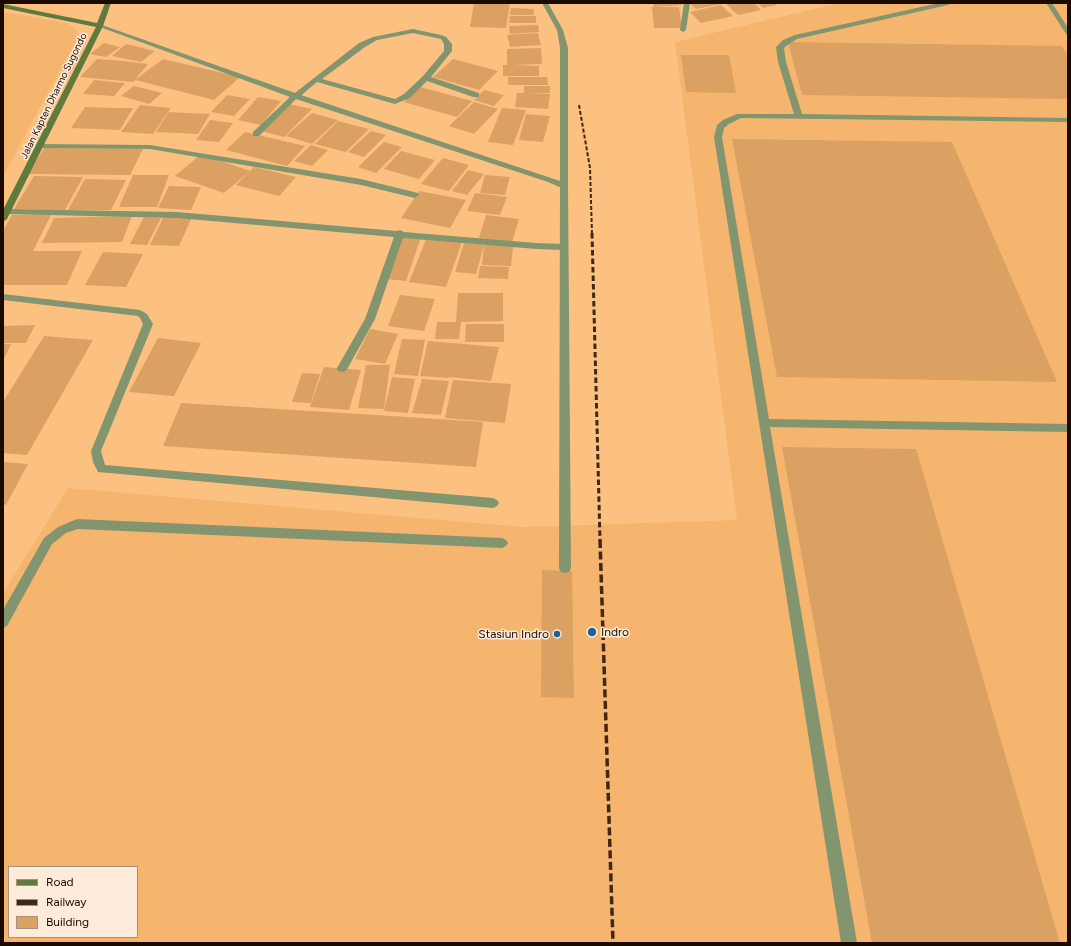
<!DOCTYPE html>
<style>
body{margin:0}
#map{position:relative;width:1071px;height:946px;overflow:hidden;background:#fcc181;font-family:Figtree,sans-serif}
canvas{display:block}
.frame{position:absolute;inset:0;border:4px solid #1a0a00;pointer-events:none}
.legend{position:absolute;left:8px;top:866px;width:130px;height:72px;box-sizing:border-box;background:#feebd9;border:1px solid #a39182;margin:0;padding:5px 7px;list-style:none;font-size:12px;color:#1a0a00}
.legend li{display:flex;align-items:center;gap:8px;height:20px}
.legend b{width:20px;border:1px solid #a39182}
</style>
<div id="map">
<canvas width="1071" height="946"></canvas>
<div class="frame"></div>
<ul class="legend">
<li><b style="height:5px;background:#60793d"></b>Road</li>
<li><b style="height:5px;background:#3f2815"></b>Railway</li>
<li><b style="height:11px;background:#dba162"></b>Building</li>
</ul>
</div>
<script>
const ctx = document.querySelector('canvas').getContext('2d');
ctx.lineJoin = 'round';
function paint(path, color) { ctx.fillStyle = color; ctx.fill(path, 'evenodd'); }
const toPath = rows => new Path2D(rows.map(r => 'M' + r).join(''));
function strokePath(path, color, width, dash) { ctx.strokeStyle = color; ctx.lineWidth = width; ctx.lineCap = dash ? 'butt' : 'round'; ctx.setLineDash(dash || []); ctx.stroke(path); }
function drawText(font, color, halo, rows, align = 'center') {
  ctx.font = font + ' Figtree,sans-serif'; ctx.lineWidth = 3; ctx.setLineDash([]); ctx.textBaseline = 'middle'; ctx.strokeStyle = halo; ctx.fillStyle = color; for (const [text, x, y, turn = 0] of rows) {
    ctx.save(); ctx.translate(x, y); ctx.rotate((+turn || 0) * Math.PI / 180); ctx.textAlign = isNaN(turn) ? turn : align; if (halo) ctx.strokeText(text, 0, 0); ctx.fillText(text, 0, 0); ctx.restore();
  }
}
paint(toPath([
 [839,3,1068,3,1068,943,3,943,3,593,68,488,524,527,737,520,675,42],
 [9,867,137,867,137,937,9,937],
 [3,12,67,23,77,30,76,41,3,176]
]), '#f5b56e');
paint(toPath([
 [474,3,510,3,506,28,470,27],
 [653,3,681,3,682,5,654,7],
 [690,3,722,3,722,4,696,9],
 [725,3,754,3,761,10,738,15],
 [758,3,775,3,777,5,763,8],
 [721,5,733,16,701,23,690,12],
 [652,7,679,7,682,28,654,28],
 [511,8,534,9,534,15,510,15],
 [510,16,536,16,536,23,509,23],
 [538,25,539,32,510,34,509,26],
 [538,33,541,45,510,47,507,35],
 [788,42,1062,46,1068,56,1068,99,802,95],
 [104,43,120,47,106,57,90,54],
 [126,44,155,51,141,62,112,56],
 [541,48,542,64,514,65,539,66,539,76,503,76,503,65,507,65,507,49],
 [681,55,729,55,736,93,686,92],
 [97,59,123,61,148,64,133,82,80,77],
 [163,59,240,77,214,100,135,80],
 [453,59,498,71,479,90,433,77],
 [508,77,547,77,548,85,508,85],
 [94,80,125,83,114,96,83,94],
 [134,86,162,93,149,104,121,96],
 [524,86,550,86,550,93,528,93,550,94,548,109,515,107,517,93,524,93],
 [420,87,472,101,457,117,404,102],
 [484,90,504,95,494,106,474,100],
 [227,95,250,99,234,116,211,112],
 [258,97,281,101,261,125,238,120],
 [474,102,498,109,474,134,449,126],
 [289,104,312,109,284,137,261,131],
 [140,105,171,108,153,134,121,132],
 [85,107,114,108,133,108,120,130,71,128],
 [502,108,526,110,513,145,488,142],
 [169,112,187,113,210,114,198,134,156,132],
 [312,113,338,120,312,144,286,136],
 [526,114,550,116,543,142,519,140],
 [210,120,233,123,219,142,196,140],
 [338,121,369,129,346,152,315,144],
 [371,131,386,135,364,157,348,152],
 [245,132,305,146,287,166,226,150],
 [732,139,952,142,1057,382,777,377],
 [384,142,402,147,376,173,358,167],
 [311,145,328,150,312,166,294,161],
 [44,148,143,149,130,175,28,174],
 [401,151,435,160,419,179,384,169],
 [201,154,250,171,224,193,175,176],
 [443,158,469,165,449,191,421,184],
 [254,167,296,177,279,196,236,185],
 [468,170,484,174,467,195,452,191],
 [133,175,169,175,157,207,119,207],
 [485,175,510,177,505,195,480,193],
 [34,176,83,177,65,210,14,209],
 [85,179,126,180,111,210,68,210],
 [169,186,201,187,191,210,158,208],
 [419,191,466,200,450,228,401,218],
 [475,193,507,197,500,215,467,211],
 [12,215,51,215,33,251,82,251,67,285,3,285,3,231],
 [486,215,519,219,512,242,479,238],
 [132,216,122,242,42,243,54,218],
 [164,216,192,217,179,246,150,245],
 [144,217,161,218,147,245,130,244],
 [402,235,421,237,406,281,385,279],
 [427,237,462,242,446,287,409,282],
 [464,243,513,246,511,266,482,265,484,245,476,274,455,272],
 [103,252,143,254,126,287,85,285],
 [480,266,509,267,508,279,478,278],
 [458,293,503,293,503,321,456,322],
 [400,295,435,299,424,331,388,326],
 [437,322,461,322,459,339,435,339],
 [466,324,504,324,504,342,465,342],
 [35,325,26,343,3,343,3,326],
 [370,329,398,334,385,364,355,359],
 [44,336,93,340,27,455,3,453,3,402],
 [158,338,201,343,174,396,129,392],
 [402,339,425,340,418,376,394,374],
 [428,341,499,347,491,381,449,377,448,378,420,376],
 [3,344,11,344,5,357,3,357],
 [366,365,390,365,384,409,358,408],
 [324,367,361,370,349,410,310,407],
 [302,373,320,374,311,403,292,402],
 [392,377,415,379,408,413,384,411],
 [422,379,449,381,441,415,412,413],
 [453,380,511,384,505,423,445,418],
 [181,403,408,417,483,422,476,467,163,446],
 [782,447,916,449,1060,943,872,943],
 [3,462,28,464,6,505,3,504],
 [542,570,572,571,574,698,541,697]
]), '#dba162');
paint(toPath([
 [939,3,951,3,948,5,797,39,789,44,784,48,786,62,802,114,1068,118,1068,122,741,118,729,124,724,128,722,137,769,419,1068,424,1068,432,770,427,857,943,841,943,714,137,717,125,723,120,737,114,794,114,778,62,776,47,783,40,795,35,939,3],
 [1046,3,1052,3,1068,28,1068,35,1066,34,1046,3],
 [413,29,441,35,446,37,452,44,452,51,431,77,479,93,479,97,473,97,427,81,410,98,395,104,317,82,298,98,295,98,291,96,359,43,373,37,413,29],
 [413,33,441,39,444,44,444,51,423,76,404,94,395,99,322,79,365,47,377,40,413,33],
 [564,183,568,186,571,568,569,572,565,573,561,572,559,568,560,186,564,183],
 [77,519,502,538,506,540,508,543,506,546,502,548,78,529,66,533,52,544,7,626,3,628,3,610,44,538,58,527,77,519]
]), '#83956e');
paint(toPath([
 [542,3,548,3,563,30,568,48,568,186,564,189,548,182,296,99,259,136,253,136,253,132,290,97,97,26,102,25,298,94,560,181,560,48,557,30,542,3],
 [684,3,690,3,686,30,683,32,680,30,684,3],
 [38,144,150,145,361,179,418,193,419,195,415,198,361,185,150,149,41,148,38,148,38,144],
 [7,209,177,212,397,231,400,230,404,232,536,243,564,244,568,247,564,250,536,249,403,238,375,319,346,371,342,372,338,371,337,368,365,319,394,237,177,218,4,214,4,210,7,209],
 [3,294,140,310,147,314,153,324,101,451,105,465,493,498,497,500,499,503,497,506,493,508,98,472,93,462,91,451,143,324,140,318,138,316,3,300,3,294]
]), '#83956e');
paint(toPath([
 [105,3,111,3,103,26,7,219,3,222,3,210,96,27,3,8,3,4,97,23,105,3]
]), '#60793d');
strokePath(toPath([
 [579,105,590,168,592,234]
]), '#3f2815', 2, [4, 2]);
strokePath(toPath([
 [592,233,600,541]
]), '#3f2815', 3, [5.5, 3]);
strokePath(toPath([
 [600,540,613,943]
]), '#3f2815', 3.5, [8, 3.5]);
for (const [x, y, r, color] of [
 [592,632,5,"#216197"],
 [557,634,4,"#216197"]
]) { const dot = new Path2D(); dot.arc(x, y, r, 0, 2 * Math.PI); ctx.fillStyle = color; ctx.fill(dot); strokePath(dot, '#feebd9', 1.5); }
drawText('10px', '#1a0a00', '#feebd9', [
 ["Jalan Kapten Dharmo Sugondo",54,96,-64]
]);
drawText('12px', '#1a0a00', '#feebd9', [
 ["Indro",601,632],
 ["Stasiun Indro",549,634,"right"]
], 'left');
</script>
